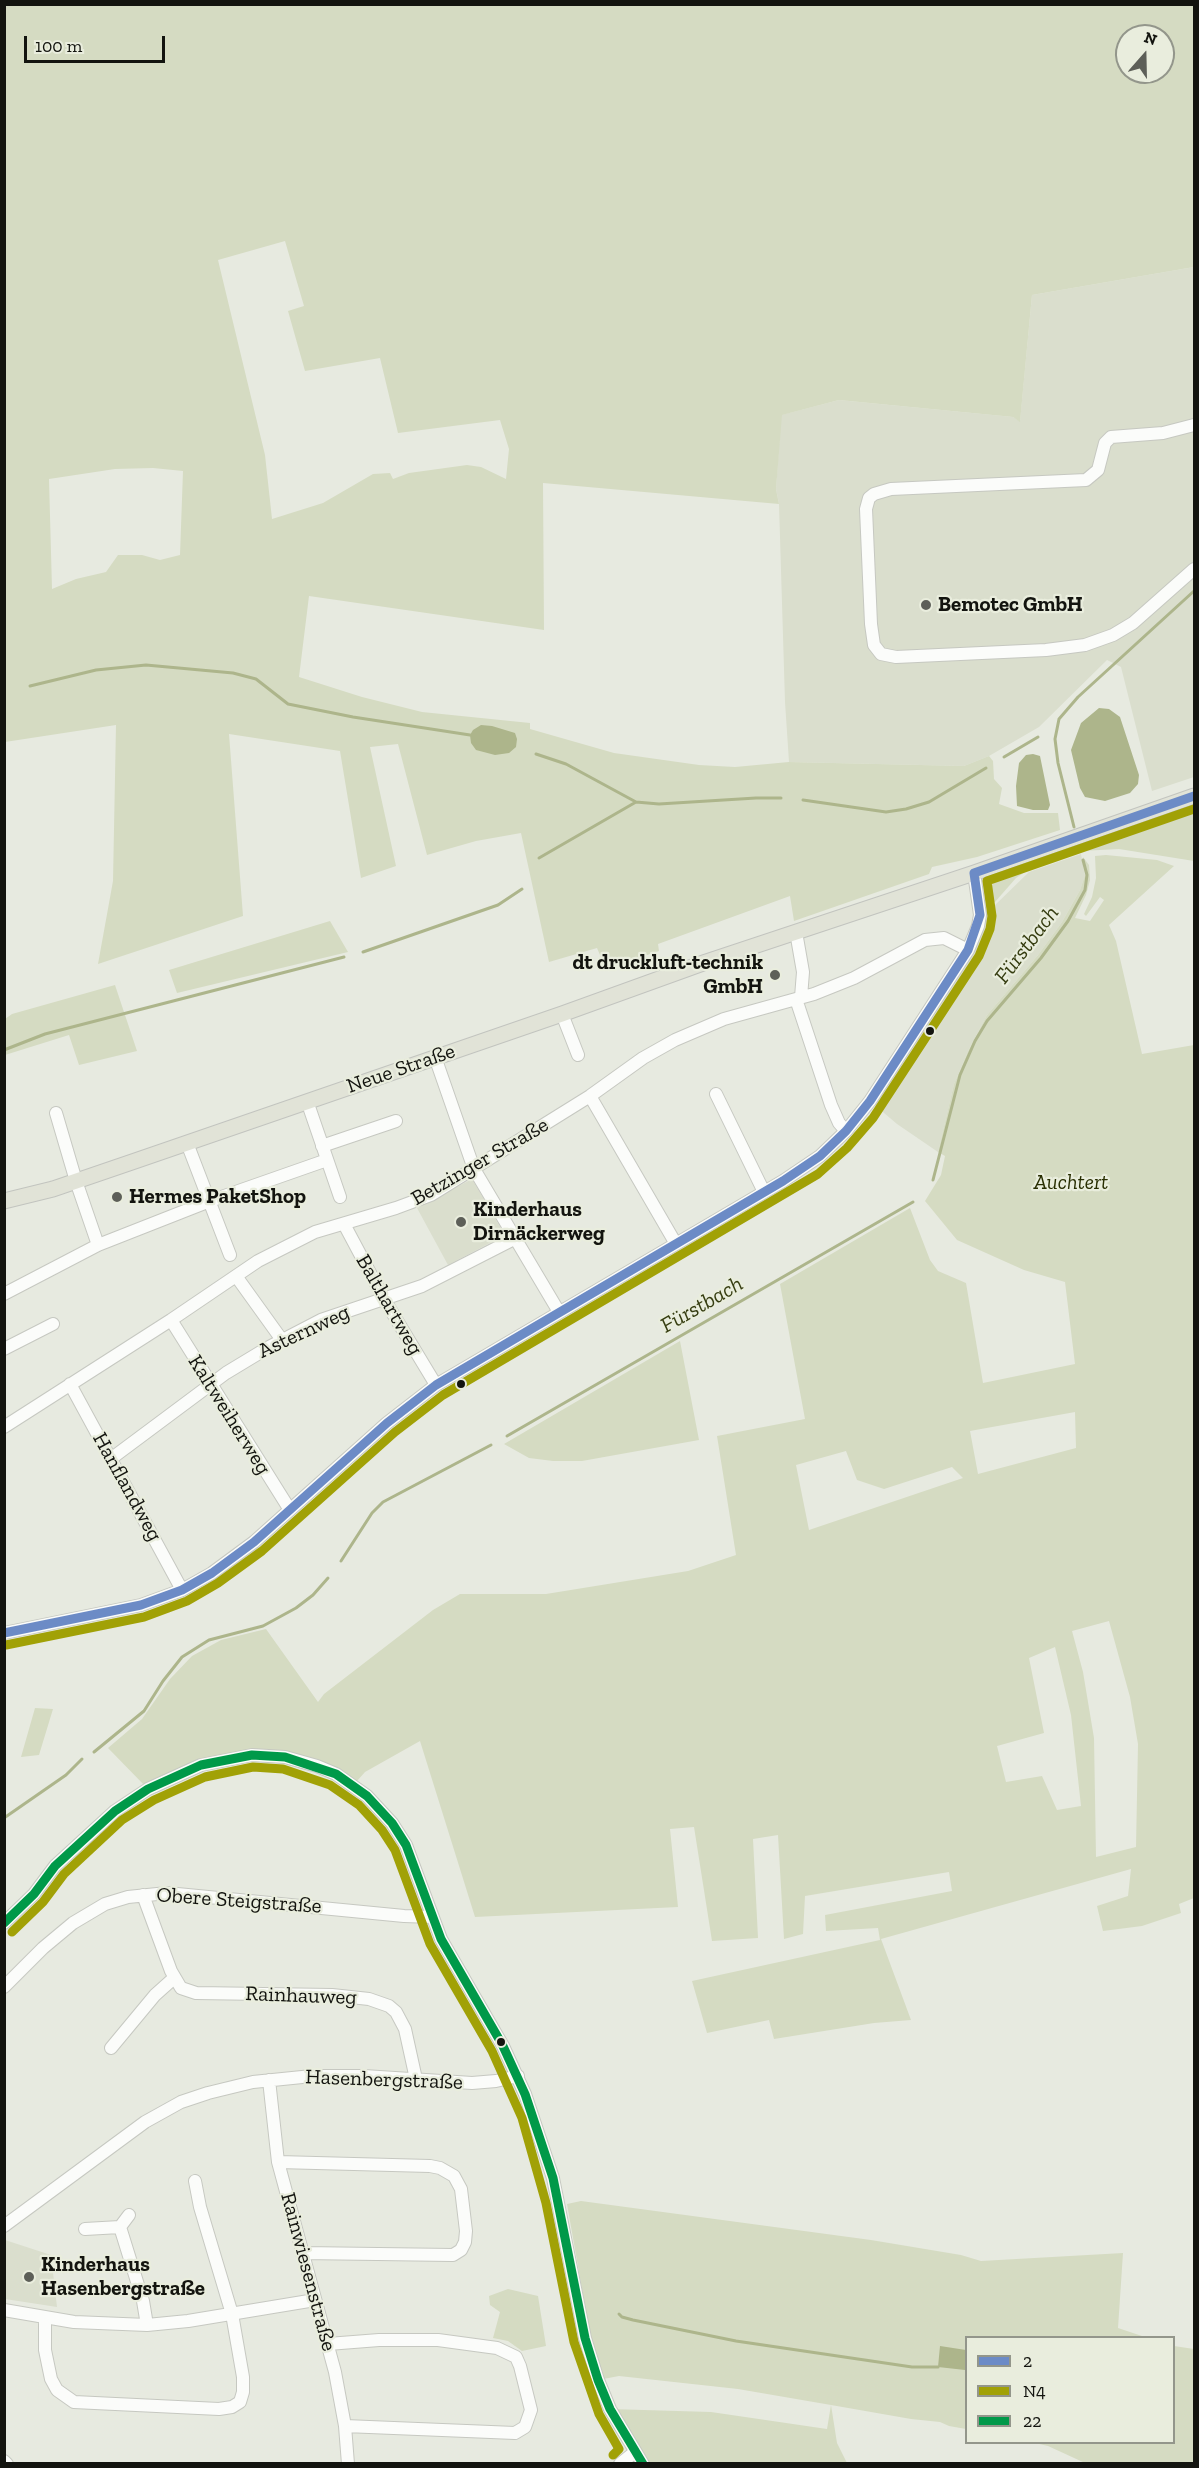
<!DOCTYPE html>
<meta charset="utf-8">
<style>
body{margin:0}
#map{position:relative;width:1199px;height:2468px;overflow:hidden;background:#e7eae0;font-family:"Zilla Slab",serif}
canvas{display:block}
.frame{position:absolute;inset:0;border:6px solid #13140f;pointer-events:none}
.legend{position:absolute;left:965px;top:2336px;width:210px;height:108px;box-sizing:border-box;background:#e9eddd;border:2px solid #93968b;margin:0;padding:8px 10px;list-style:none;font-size:18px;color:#13140f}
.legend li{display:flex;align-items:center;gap:12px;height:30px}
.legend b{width:30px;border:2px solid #93968b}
.north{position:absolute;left:1115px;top:24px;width:60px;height:60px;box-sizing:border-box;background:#e9eddd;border:2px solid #93968b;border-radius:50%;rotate:20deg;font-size:16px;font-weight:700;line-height:24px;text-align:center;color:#13140f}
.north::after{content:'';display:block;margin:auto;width:21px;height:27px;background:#5d5f58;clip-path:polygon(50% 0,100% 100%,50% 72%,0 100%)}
.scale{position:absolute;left:24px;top:36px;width:141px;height:27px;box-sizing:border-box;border:3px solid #13140f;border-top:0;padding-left:8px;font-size:18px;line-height:21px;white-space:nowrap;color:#13140f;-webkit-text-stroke:4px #e9eddd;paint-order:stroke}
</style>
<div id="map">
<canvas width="1199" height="2468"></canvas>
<div class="frame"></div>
<ul class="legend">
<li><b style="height:8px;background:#6c8bc6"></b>2</li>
<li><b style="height:8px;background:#a1a106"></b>N4</li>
<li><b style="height:8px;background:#009949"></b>22</li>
</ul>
<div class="north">N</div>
<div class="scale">100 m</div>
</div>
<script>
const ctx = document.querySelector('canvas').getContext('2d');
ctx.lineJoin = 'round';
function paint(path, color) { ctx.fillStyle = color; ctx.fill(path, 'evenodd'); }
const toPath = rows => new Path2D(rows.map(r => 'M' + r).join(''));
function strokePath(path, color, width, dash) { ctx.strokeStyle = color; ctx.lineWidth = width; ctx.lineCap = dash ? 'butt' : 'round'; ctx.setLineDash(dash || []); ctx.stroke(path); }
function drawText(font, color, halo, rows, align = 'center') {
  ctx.font = font + ' "Zilla Slab",serif'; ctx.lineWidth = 4.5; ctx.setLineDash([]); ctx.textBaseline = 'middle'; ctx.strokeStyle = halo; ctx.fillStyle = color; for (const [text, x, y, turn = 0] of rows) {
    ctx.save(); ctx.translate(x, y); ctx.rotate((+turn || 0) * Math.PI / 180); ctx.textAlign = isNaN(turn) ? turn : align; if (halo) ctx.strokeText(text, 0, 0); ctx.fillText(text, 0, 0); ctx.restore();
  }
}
paint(toPath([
 [1194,267,1194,777,1152,791,1121,667,1107,660,1039,727,989,756,964,766,789,762,785,702,779,504,776,489,781,415,839,400,1013,417,1020,421,1032,295],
 [1081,854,1085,875,1080,890,1062,922,1038,955,987,1015,969,1049,954,1084,938,1152,897,1124,870,1101,914,1035,980,915,992,908,1029,872],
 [472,1179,505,1235,448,1265,417,1208],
 [5,2240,51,2255,57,2307,5,2299]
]), '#dadecd');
paint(toPath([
 [4,5,1194,5,1194,267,1032,295,1020,422,1013,417,839,400,782,415,776,489,779,504,543,483,544,630,309,596,299,677,362,697,422,712,530,723,530,729,614,753,699,765,735,767,789,762,964,766,989,756,993,761,994,779,1002,788,999,804,1024,813,1058,813,1060,830,977,857,932,867,929,874,794,921,790,896,658,944,659,951,606,969,597,948,549,962,521,833,476,841,427,855,398,744,370,747,396,866,361,878,340,751,229,734,243,916,98,964,113,881,116,725,5,742],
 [1127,36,1163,36,1163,72,1127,72],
 [285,241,304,306,288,311,305,371,380,358,398,433,500,420,509,449,506,479,481,467,467,465,409,473,393,479,390,473,373,474,323,503,272,519,265,455,218,260],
 [153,468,183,471,180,555,160,560,142,555,118,555,106,572,76,579,52,589,49,479,115,469],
 [1194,804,1194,861,1119,849,1081,851,1028,870,1016,878,995,902,990,903,987,899,988,890,996,880,1011,869],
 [1106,855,1157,860,1174,866,1109,925,1116,941,1142,1054,1194,1045,1194,1898,1179,1904,1181,1913,1142,1926,1103,1931,1097,1906,1128,1896,1131,1869,881,1939,911,2020,874,2023,774,2039,769,2020,707,2033,692,1981,880,1940,878,1928,826,1931,825,1915,952,1891,949,1872,805,1896,803,1934,784,1939,778,1835,753,1839,758,1938,712,1941,694,1827,670,1829,678,1907,475,1917,420,1741,365,1772,357,1781,332,1767,252,1751,146,1787,108,1748,142,1719,170,1679,192,1656,221,1640,266,1629,318,1702,324,1694,433,1610,460,1594,546,1594,688,1571,736,1555,717,1436,805,1419,780,1284,910,1208,930,1260,938,1271,966,1283,983,1383,1075,1364,1065,1282,1024,1270,957,1240,925,1201,941,1175,945,1156,938,1152,954,1084,969,1049,987,1015,1038,955,1062,922,1080,890,1085,875,1083,857,1089,865,1090,880,1086,895,1075,918,1090,921,1104,900,1100,897,1086,916,1084,914,1092,897,1096,878,1095,856],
 [1075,1412,1076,1448,978,1474,970,1431],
 [846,1451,857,1480,884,1489,952,1467,963,1478,809,1530,796,1465],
 [1109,1621,1130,1697,1138,1744,1136,1847,1096,1857,1094,1738,1083,1672,1072,1631],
 [1055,1647,1071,1715,1081,1806,1057,1810,1042,1776,1006,1782,997,1746,1044,1733,1029,1658],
 [330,921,348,952,177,993,169,970],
 [115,985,137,1051,79,1065,69,1035,5,1055,5,1019,12,1014],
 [680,1341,699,1440,582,1461,553,1461,529,1458,504,1444],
 [35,1708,53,1709,39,1755,21,1757],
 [581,2201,871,2240,961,2255,981,2261,1123,2253,1118,2328,1145,2337,966,2338,966,2429,949,2426,940,2422,911,2419,831,2405,837,2443,847,2463,643,2463,610,2409,711,2412,827,2429,831,2405,738,2389,619,2376,598,2380,567,2204],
 [508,2289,538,2296,546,2346,522,2351,508,2341,493,2338,500,2312,490,2305,489,2296],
 [1174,2346,1194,2349,1194,2463,1085,2463,1048,2446,1035,2443,1174,2442]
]), '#d5dbc2');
paint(toPath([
 [1099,708,1109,709,1120,717,1139,775,1138,784,1130,793,1105,801,1085,797,1080,788,1071,750,1081,723],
 [481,725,492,726,515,733,517,739,516,747,509,753,495,755,476,750,471,743,470,735,473,730],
 [1033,754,1040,756,1050,805,1048,810,1033,810,1017,806,1016,786,1019,763,1026,755],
 [940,2346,966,2350,965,2370,938,2367]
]), '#adb58b');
strokePath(toPath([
 [30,686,96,670,146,665,233,673,256,679,288,704,353,717,470,735],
 [536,754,566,764,636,802,659,804,756,798,781,798],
 [1004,757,1038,737],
 [803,800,886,812,906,809,929,802,986,768],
 [1074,827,1058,763,1055,739,1059,719,1078,697,1194,591],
 [539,858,636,802],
 [363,952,498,905,522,889],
 [4,1050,45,1034,344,957],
 [933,1180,960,1075,975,1041,987,1021,1041,958,1068,921,1085,890,1087,875,1083,860],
 [507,1436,913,1202],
 [341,1561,372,1513,383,1502,491,1445],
 [94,1752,144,1711,163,1681,182,1657,209,1640,263,1626,296,1608,313,1595,328,1578],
 [4,1818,66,1775,82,1759],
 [619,2314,622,2317,633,2320,736,2341,912,2367,938,2367]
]), '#adb58b', 3);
const minor = toPath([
 [1194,425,1163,433,1111,437,1105,443,1098,470,1086,480,891,489,874,494,869,498,866,509,871,624,874,645,881,654,896,657,1046,650,1085,645,1113,635,1133,623,1194,569],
 [796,932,803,972,801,997],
 [796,999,831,1105,839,1123,846,1131],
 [562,1014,578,1055],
 [435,1057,474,1169,559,1312],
 [716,1094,764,1192],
 [590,1096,676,1244],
 [307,1101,340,1197],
 [56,1113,76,1181,98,1245],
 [187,1143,230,1255],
 [322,1146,396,1121],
 [344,1224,384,1299,436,1385],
 [236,1276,282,1340],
 [4,1294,98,1245,210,1201,327,1160],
 [171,1320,290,1510],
 [4,1349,53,1324],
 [70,1384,182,1590],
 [4,1427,171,1320,258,1261,315,1232,396,1208,431,1195,590,1096,643,1058,675,1040,724,1019,814,994,854,978,925,940,944,938,968,950],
 [112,1458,226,1373,269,1347,321,1320,422,1286,514,1239],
 [4,1633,141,1605,182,1590,212,1573,254,1542,387,1423,436,1385,783,1181,820,1156,846,1131,870,1101,968,950,978,926,980,915,974,873],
 [143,1895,171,1971,181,1988,196,1993,332,1995,369,1999,389,2006,396,2012,405,2029,416,2079],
 [4,1923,34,1894,55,1866,115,1811,148,1789,201,1765,252,1755,285,1757,317,1766,336,1774,367,1796,392,1823,406,1845,441,1939,503,2046,525,2094,553,2178,585,2338,598,2380,610,2409,643,2464],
 [4,1987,43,1948,73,1923,105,1904,128,1897,167,1893,404,1916,432,1917],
 [111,2048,155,1995,174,1978],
 [269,2080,278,2162,335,2372,345,2426,348,2464],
 [278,2162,430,2166,440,2168,454,2176,461,2189,466,2231,465,2242,461,2250,453,2255,302,2253],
 [4,2226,145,2122,181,2102,208,2093,253,2082,312,2076,364,2076,472,2083,496,2081,518,2076],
 [120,2227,143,2301,147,2325],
 [120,2227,129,2215],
 [85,2229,120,2227],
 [4,2310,74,2322,147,2325,188,2321,315,2300],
 [45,2317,45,2350,51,2379,57,2390,74,2402,219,2409,232,2407,240,2402,243,2392,243,2377,232,2314,200,2207,195,2181],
 [328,2344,379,2340,438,2340,497,2348,516,2357,520,2366,531,2410,525,2427,515,2433,345,2426],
 [4,2461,7,2464],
 [620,2464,635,2452]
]);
const major = toPath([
 [4,1201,53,1189,132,1162,562,1014,706,962,974,873,1194,796]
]);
strokePath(minor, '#c6c8c1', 14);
strokePath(major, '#c2c4bf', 17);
strokePath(minor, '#fbfcfa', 12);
strokePath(major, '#e1e3d7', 15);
strokePath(toPath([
 [974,873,1194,796],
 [4,1633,141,1605,182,1590,212,1573,254,1542,387,1423,436,1385,783,1181,820,1156,846,1131,870,1101,968,950,980,915,974,873]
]), '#6c8bc6', 9);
strokePath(toPath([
 [6,1645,144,1617,187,1601,218,1583,262,1551,395,1432,443,1395,818,1174,847,1148,873,1118,979,956,990,929,992,916,987,881,1194,809],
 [12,1932,43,1902,64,1874,122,1820,154,1800,205,1777,253,1767,283,1769,330,1785,359,1805,382,1830,395,1850,430,1944,492,2051,522,2118,546,2203,574,2342,599,2414,619,2449,613,2455]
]), '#a1a106', 9);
strokePath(toPath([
 [4,1923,34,1894,55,1866,115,1811,148,1789,201,1765,252,1755,285,1757,336,1774,367,1796,392,1823,406,1845,441,1939,503,2046,525,2094,553,2178,585,2338,598,2380,610,2409,643,2464]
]), '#009949', 9);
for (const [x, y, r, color] of [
 [926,605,6,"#5d5f58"],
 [775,975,6,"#5d5f58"],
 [930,1031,5,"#13140f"],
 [117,1197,6,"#5d5f58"],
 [461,1222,6,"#5d5f58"],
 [461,1384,5,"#13140f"],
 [501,2042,5,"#13140f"],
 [29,2277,6,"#5d5f58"]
]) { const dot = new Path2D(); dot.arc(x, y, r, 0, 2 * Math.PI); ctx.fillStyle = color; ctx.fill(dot); strokePath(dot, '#e9eddd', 2); }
drawText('bold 21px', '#13140f', '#e9eddd', [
 ["Bemotec GmbH",938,605],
 ["dt druckluft-technik",763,963,"right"],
 ["GmbH",763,987,"right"],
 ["Hermes PaketShop",129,1197],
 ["Kinderhaus",473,1210],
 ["Dirnäckerweg",473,1234],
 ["Kinderhaus",41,2265],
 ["Hasenbergstraße",41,2289]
], 'left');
drawText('21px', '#13140f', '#e9eddd', [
 ["Neue Straße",401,1069,-19],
 ["Betzinger Straße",480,1162,-30],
 ["Balthartweg",389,1305,60],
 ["Asternweg",304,1332,-25],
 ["Kaltweiherweg",229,1415,58],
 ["Hanflandweg",127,1487,61],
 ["Obere Steigstraße",239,1901,4],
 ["Rainhauweg",301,1996,2],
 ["Hasenbergstraße",384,2080,2],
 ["Rainwiesenstraße",308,2272,75]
]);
drawText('italic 21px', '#282e01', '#e9eddd', [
 ["Auchtert",1071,1183]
]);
drawText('italic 22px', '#363d11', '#e9eddd', [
 ["Fürstbach",1027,945,-53],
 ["Fürstbach",702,1305,-30]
]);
</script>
